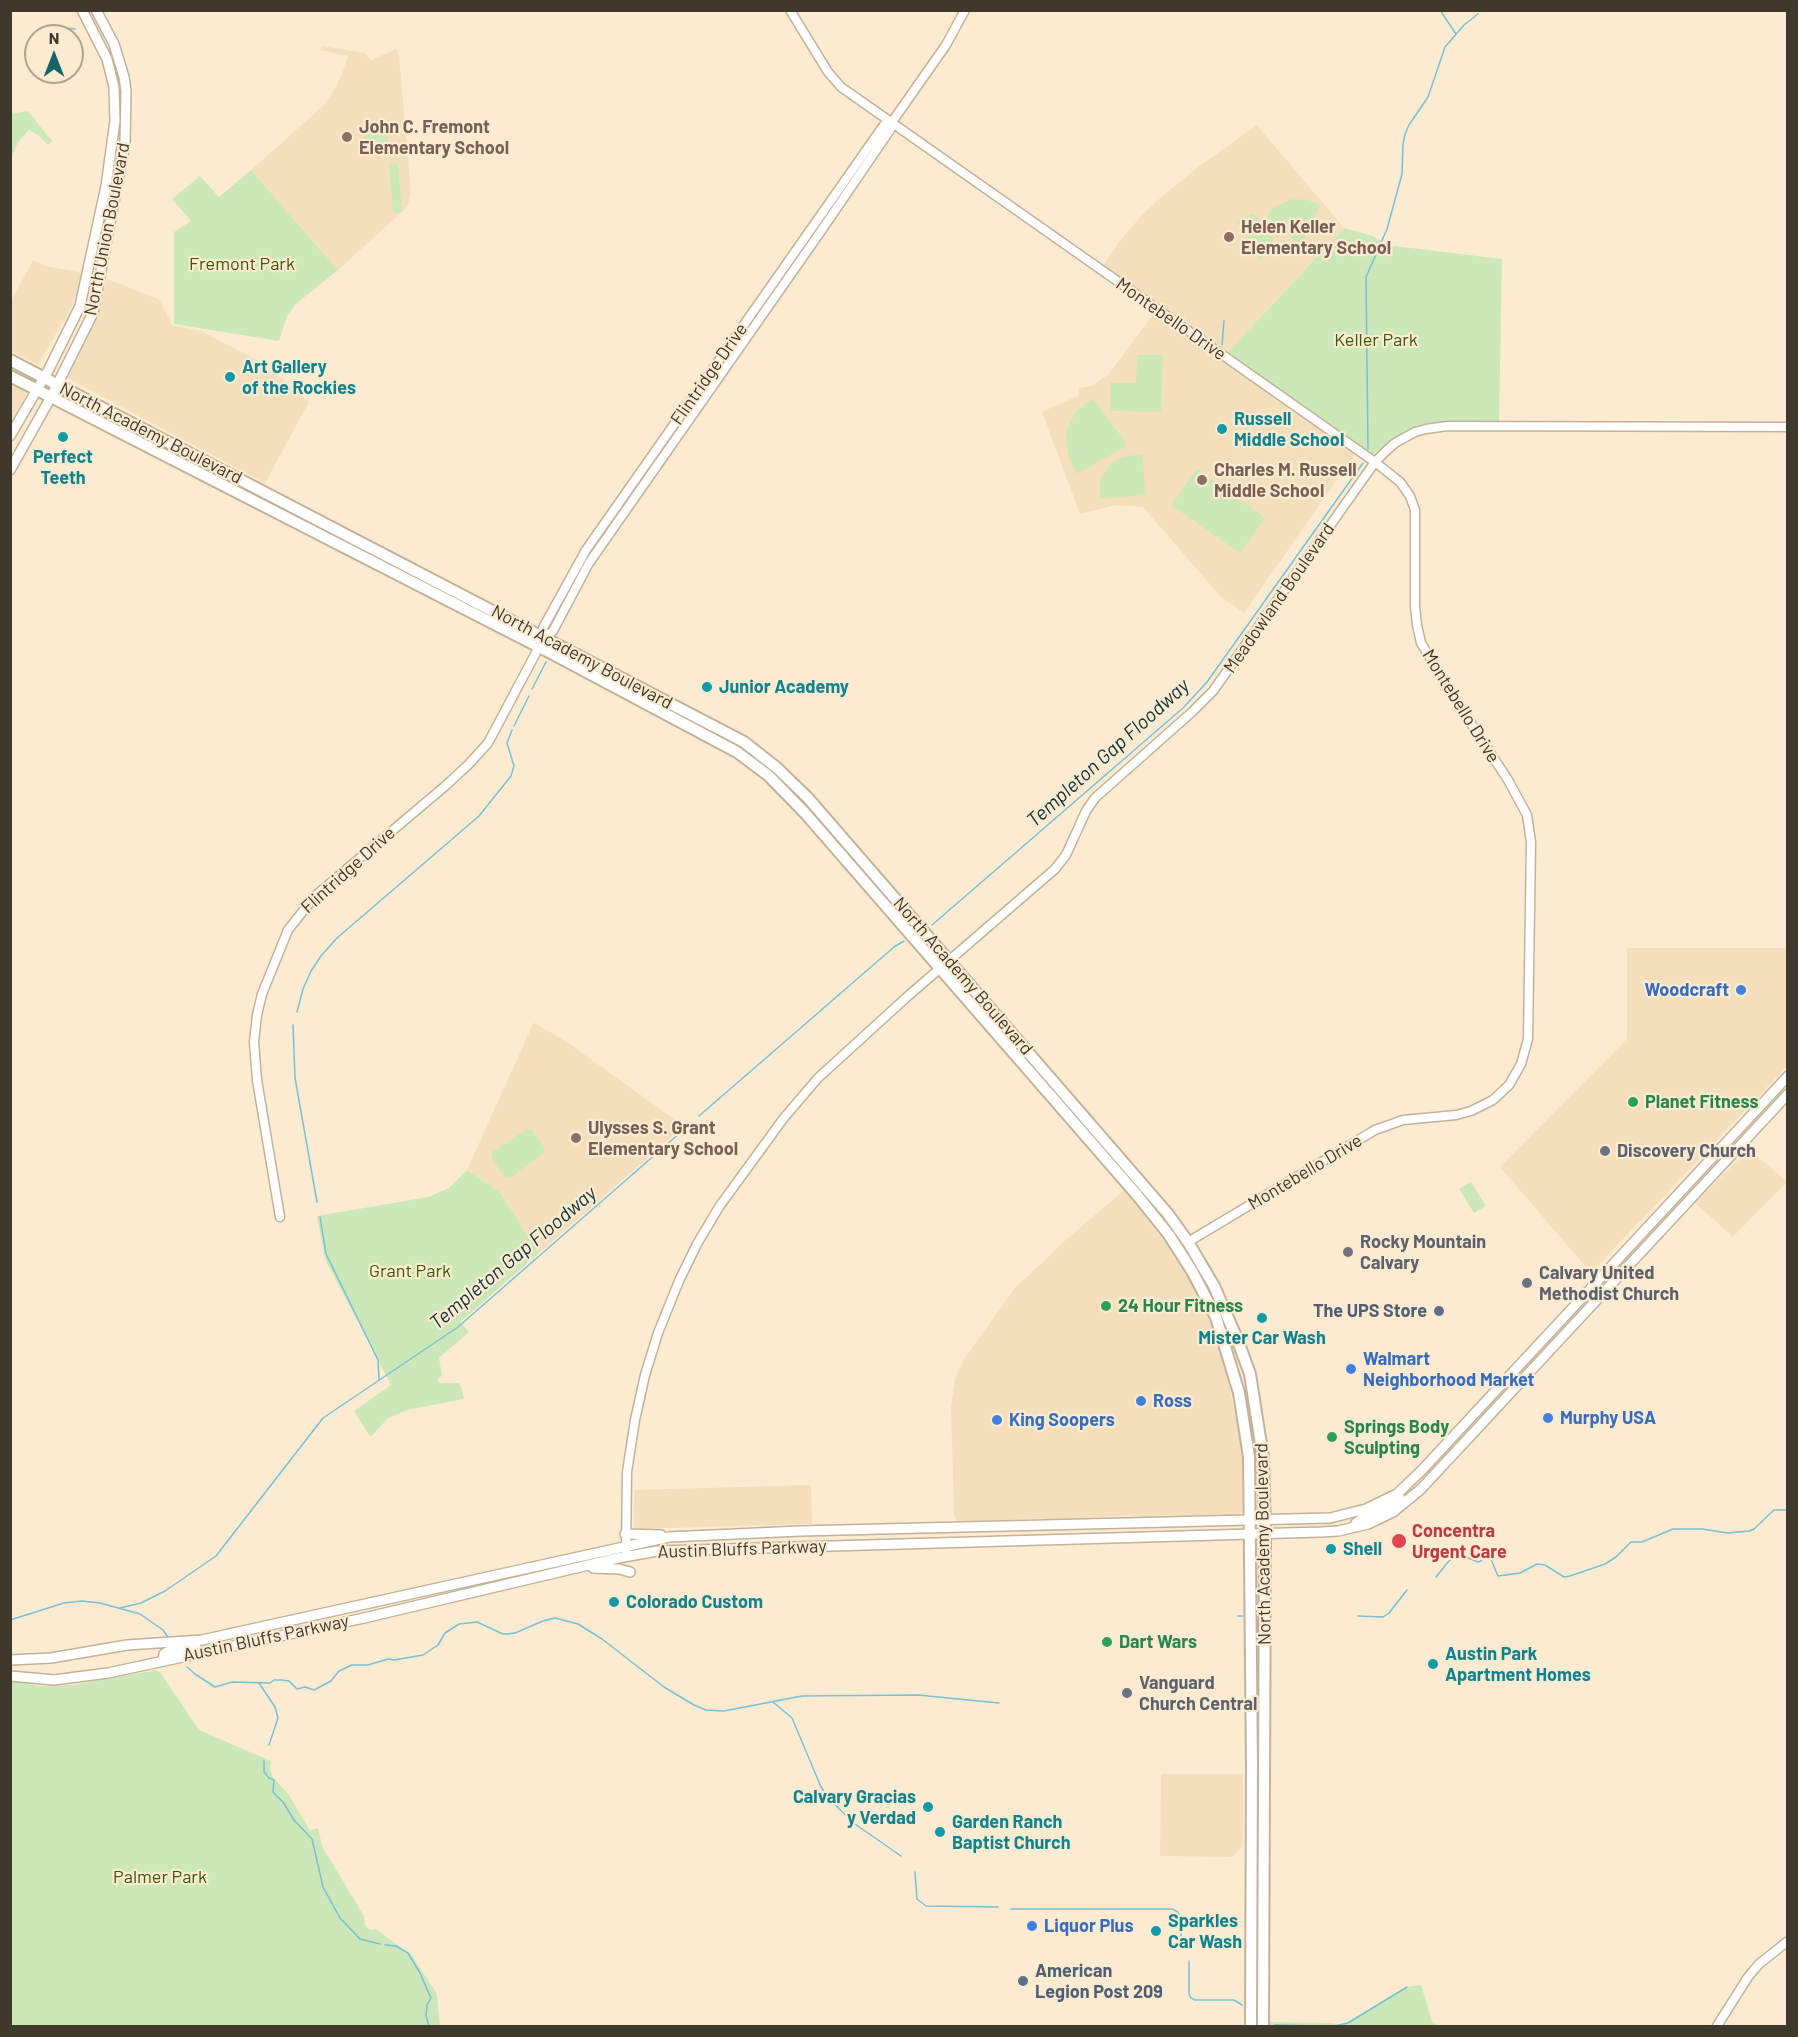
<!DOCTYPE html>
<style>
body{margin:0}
#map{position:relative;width:1798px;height:2037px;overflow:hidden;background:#fcebd0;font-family:Barlow,sans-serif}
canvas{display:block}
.frame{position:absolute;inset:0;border:12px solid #3f382d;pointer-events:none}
.north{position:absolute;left:24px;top:24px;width:60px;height:60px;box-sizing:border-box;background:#fcebd0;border:2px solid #b0a38f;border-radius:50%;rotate:0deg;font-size:16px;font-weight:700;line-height:24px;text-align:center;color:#3f382d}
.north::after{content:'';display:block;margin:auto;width:21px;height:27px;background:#146467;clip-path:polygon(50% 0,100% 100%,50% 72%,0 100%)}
</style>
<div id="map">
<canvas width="1798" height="2037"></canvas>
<div class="frame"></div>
<div class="north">N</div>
</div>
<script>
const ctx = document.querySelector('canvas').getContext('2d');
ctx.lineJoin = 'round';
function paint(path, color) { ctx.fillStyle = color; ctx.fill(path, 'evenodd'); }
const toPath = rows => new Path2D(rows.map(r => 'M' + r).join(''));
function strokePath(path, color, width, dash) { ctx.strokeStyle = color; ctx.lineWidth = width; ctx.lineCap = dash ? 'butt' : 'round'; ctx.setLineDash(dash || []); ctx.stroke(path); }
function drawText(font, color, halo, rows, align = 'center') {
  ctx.font = font + ' Barlow,sans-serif'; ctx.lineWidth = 4.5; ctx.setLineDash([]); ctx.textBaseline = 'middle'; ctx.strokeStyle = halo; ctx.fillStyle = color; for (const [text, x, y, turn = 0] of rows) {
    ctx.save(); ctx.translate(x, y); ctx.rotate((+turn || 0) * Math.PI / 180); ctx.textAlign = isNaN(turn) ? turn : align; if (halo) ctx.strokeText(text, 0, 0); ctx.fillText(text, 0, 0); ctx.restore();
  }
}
paint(toPath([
 [322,46,364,53,371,60,396,49,399,55,411,192,408,205,404,210,338,270,251,170,324,105,334,90,342,74,348,56,320,50],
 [1257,125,1344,228,1227,353,1104,267,1104,264,1119,242,1141,216,1159,199,1197,168],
 [33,260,46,266,83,273,78,295,38,365,11,351,10,303],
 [107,279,159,299,172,325,201,331,263,363,309,402,265,483,69,379,68,376,98,315],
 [1154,313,1355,454,1244,613,1220,596,1143,507,1116,505,1080,514,1042,412,1079,395,1079,388,1092,386,1109,374],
 [11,383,23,390,26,394,11,424],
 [1627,948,1787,948,1787,1066,1591,1273,1500,1167,1627,1039],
 [535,1023,567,1042,684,1126,539,1253,499,1191,467,1170,533,1024],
 [1749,1149,1787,1182,1733,1237,1695,1203],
 [1124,1190,1126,1190,1147,1220,1180,1260,1197,1289,1210,1320,1225,1365,1240,1439,1243,1470,1242,1511,1237,1515,1214,1517,1197,1515,1155,1516,1150,1518,1133,1516,1082,1518,1079,1520,1057,1521,1043,1518,1002,1520,999,1522,963,1524,958,1522,954,1515,951,1407,955,1379,964,1359,1015,1288,1068,1238],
 [811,1485,812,1524,634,1529,634,1490],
 [1161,1774,1243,1774,1243,1846,1232,1857,1160,1856]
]), '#f4dfbd');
paint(toPath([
 [28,111,52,141,48,145,39,136,29,130,18,142,11,158,11,114],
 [387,125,388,146,385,148,362,149,362,141,367,131,378,126],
 [398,163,402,212,393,213,389,164],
 [251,170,338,270,296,304,287,316,279,341,174,324,174,232,191,221,172,199,200,176,219,197],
 [1292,199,1308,200,1320,205,1303,243,1298,243,1267,217,1273,208],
 [1252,214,1273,229,1273,248,1260,259,1237,221],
 [1344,228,1373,236,1387,245,1502,259,1499,422,1452,422,1425,424,1404,432,1372,455,1227,353],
 [1137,355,1163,355,1161,412,1110,411,1110,383,1136,383],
 [1093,399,1126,443,1125,447,1076,474,1068,454,1066,431,1076,411],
 [1143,454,1145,495,1100,499,1100,481,1109,465,1122,457],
 [1197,469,1265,518,1240,553,1171,505],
 [527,1129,533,1131,544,1147,544,1153,511,1177,507,1177,503,1175,492,1158,492,1152],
 [467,1170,499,1191,539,1253,460,1322,469,1332,439,1358,442,1376,438,1378,439,1383,459,1383,462,1389,464,1399,407,1410,387,1419,372,1436,369,1435,354,1411,391,1385,325,1259,317,1216,428,1197,449,1188],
 [1471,1182,1486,1206,1474,1213,1459,1189],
 [157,1670,160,1672,199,1730,271,1761,270,1769,273,1777,289,1795,310,1830,318,1828,322,1846,364,1916,365,1925,370,1930,376,1929,412,1956,437,1994,440,2026,11,2026,11,1681,39,1686,73,1685],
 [1421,1985,1432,2021,1438,2026,1268,2026,1268,2022,1335,2023,1335,2025,1338,2025,1347,2022,1406,1987]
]), '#cde8b8');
strokePath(toPath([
 [1440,10,1456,34],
 [52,31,64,28,75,29],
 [1222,345,1224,321],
 [1368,449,1366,277,1387,229,1402,174,1403,144,1405,134,1409,125,1428,97,1445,47,1464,25,1478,14],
 [532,689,546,662],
 [514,726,529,696],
 [932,925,1183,708,1207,682,1363,463],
 [297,1012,303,989,311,971,321,956,337,938,479,816,511,776,514,766,507,743,512,730],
 [293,1025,295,1078,317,1202],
 [699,1116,894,947,904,941],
 [320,1217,326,1254,378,1360,379,1380],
 [1436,1577,1448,1562,1454,1557,1461,1555,1478,1562,1481,1561,1485,1556,1490,1557,1498,1576,1520,1573,1537,1564,1545,1565,1564,1577,1570,1576,1605,1564,1616,1557,1631,1542,1642,1542,1673,1529,1702,1529,1728,1533,1749,1531,1754,1529,1774,1510,1788,1510],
 [120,1608,141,1603,165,1591,216,1556,323,1418,458,1327,681,1132],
 [1238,1616,1243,1616],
 [1358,1616,1383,1617,1389,1613,1407,1590],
 [10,1620,64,1603,82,1601,100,1603,140,1614,163,1630,168,1637],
 [187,1667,195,1674,215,1687,232,1682,270,1683,274,1680,282,1680,289,1681,297,1689,305,1687,314,1690,331,1681,339,1671,352,1665,368,1665,388,1659,394,1660,423,1655,438,1645,445,1633,459,1624,477,1622,503,1634,507,1634,515,1633,543,1621,555,1618,578,1624,602,1639,664,1687,694,1705,706,1710,724,1711,802,1696,918,1695,999,1703],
 [259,1683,275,1707,278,1718,269,1745],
 [773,1702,792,1718,821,1787,830,1800,855,1824,901,1856],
 [264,1761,264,1772,269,1778,274,1780,273,1792,283,1802,294,1820,312,1839,323,1887,340,1918,360,1939,380,1944],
 [915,1872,917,1899,926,1906,998,1907],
 [1011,1909,1172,1909,1178,1912,1181,1919,1181,1948],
 [385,1945,396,1946,408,1953,420,1973,431,1998,427,2005,426,2016,429,2026],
 [1189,1961,1189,1994,1191,1998,1195,2000,1234,2000,1242,2005],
 [1275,2025,1319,2026],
 [1334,2026,1348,2023,1407,1987]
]), '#78c0d7', 1.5);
const secondary = toPath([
 [790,10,828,72,841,87,1375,462,1400,482,1410,496,1415,510,1415,606,1417,625,1421,643,1457,702,1508,780,1527,815,1531,842,1528,1039,1521,1064,1509,1085,1493,1100,1471,1111,1456,1115,1403,1120,1375,1130,1188,1242],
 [545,638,543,628,586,550,884,125,892,122],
 [280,1217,257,1080,254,1042,257,1015,262,994,288,930,315,896,444,787,468,765,488,743,539,647,545,638,553,631,589,563,821,231,890,130,892,122,946,45,965,10],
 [626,1552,627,1472,635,1420,645,1375,658,1333,679,1281,697,1244,719,1207,783,1119,818,1078,908,996,1055,869,1066,855,1086,811,1095,798,1192,712,1213,691,1375,462,1387,450,1395,443,1415,432,1426,429,1447,426,1788,427],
 [1717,2026,1748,1977,1759,1964,1788,1941]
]);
const primary = toPath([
 [10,436,49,369,80,306,106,186,115,121,114,87,107,59,82,10],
 [10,470,51,397,93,313,125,144,126,91,124,77,114,44,96,10],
 [1355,1526,1356,1523,1360,1520,1379,1512,1400,1498],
 [625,1534,661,1535],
 [593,1568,619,1569,630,1572],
 [10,1660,51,1658,127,1645,202,1640,669,1537,800,1531,1330,1518,1366,1509,1397,1494,1423,1469,1788,1076],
 [163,1660,164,1654,167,1652,196,1646],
 [10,1676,54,1680,108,1673,364,1618,618,1558,657,1551,1321,1532,1338,1531,1368,1524,1393,1512,1421,1489,1788,1094]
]);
const highway = toPath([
 [10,360,744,742,777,768,808,798,1168,1214,1188,1242,1214,1286,1238,1341,1250,1374,1263,1457,1265,1533,1263,2026],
 [10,376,551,653,737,752,769,776,805,813,1137,1195,1169,1235,1192,1271,1216,1317,1239,1393,1249,1457,1252,1766,1251,2026]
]);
strokePath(secondary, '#c3b299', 11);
strokePath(primary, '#c3b299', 12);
strokePath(highway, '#c3b299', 14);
strokePath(secondary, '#fff', 8);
strokePath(primary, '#fff', 9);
strokePath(highway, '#fff', 10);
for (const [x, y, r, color] of [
 [347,137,6,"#8d6e63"],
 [1229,237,6,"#8d6e63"],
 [230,377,6,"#0f9aa8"],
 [1222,429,6,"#0f9aa8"],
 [63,437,6,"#0f9aa8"],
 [1202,480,6,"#8d6e63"],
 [707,687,6,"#0f9aa8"],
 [1741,990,6,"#3f7fe0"],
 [1633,1102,6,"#2e9e5b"],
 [576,1138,6,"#8d6e63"],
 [1605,1151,6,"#6b7280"],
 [1348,1252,6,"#6b7280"],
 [1527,1283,6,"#6b7280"],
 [1106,1306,6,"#2e9e5b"],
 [1439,1311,6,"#5c6f8a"],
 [1262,1318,6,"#0f9aa8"],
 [1351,1369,6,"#3f7fe0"],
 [1141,1401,6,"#3f7fe0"],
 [1548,1418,6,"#3f7fe0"],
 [997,1420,6,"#3f7fe0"],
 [1332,1437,6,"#2e9e5b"],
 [1399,1541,8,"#e0444e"],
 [1331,1549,6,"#0f9aa8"],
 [614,1602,6,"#0f9aa8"],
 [1107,1642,6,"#2e9e5b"],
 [1433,1664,6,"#0f9aa8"],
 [1127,1693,6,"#6b7280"],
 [928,1807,6,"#0f9aa8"],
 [940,1832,6,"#0f9aa8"],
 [1032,1926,6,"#3f7fe0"],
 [1156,1931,6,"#0f9aa8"],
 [1023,1981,6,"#5c6f8a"]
]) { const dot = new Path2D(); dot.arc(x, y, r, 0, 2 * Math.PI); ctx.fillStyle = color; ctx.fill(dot); strokePath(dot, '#fcebd0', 2); }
drawText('bold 18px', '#785e54', '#fcebd0', [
 ["John C. Fremont",359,127],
 ["Elementary School",359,148],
 ["Helen Keller",1241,227],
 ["Elementary School",1241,248],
 ["Charles M. Russell",1214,470],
 ["Middle School",1214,491],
 ["Ulysses S. Grant",588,1128],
 ["Elementary School",588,1149]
], 'left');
drawText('18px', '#3f382d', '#fcebd0', [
 ["North Union Boulevard",107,229,-79],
 ["Montebello Drive",1171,319,35],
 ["Flintridge Drive",709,374,-55],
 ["North Academy Boulevard",151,433,27],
 ["Meadowland Boulevard",1279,598,-55],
 ["North Academy Boulevard",582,657,28],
 ["Montebello Drive",1461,706,58],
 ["Flintridge Drive",348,870,-42],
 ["North Academy Boulevard",963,976,49],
 ["Montebello Drive",1305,1172,-31],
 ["North Academy Boulevard",1263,1544,-91],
 ["Austin Bluffs Parkway",742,1549,-2],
 ["Austin Bluffs Parkway",266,1638,-12]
]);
drawText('18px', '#365808', '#fcebd0', [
 ["Fremont Park",242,264],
 ["Keller Park",1376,340],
 ["Grant Park",410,1271],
 ["Palmer Park",160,1877]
]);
drawText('bold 18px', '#0d838f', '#fcebd0', [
 ["Art Gallery",242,367],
 ["of the Rockies",242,388],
 ["Russell",1234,419],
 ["Middle School",1234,440],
 ["Perfect",63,457,"center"],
 ["Teeth",63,478,"center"],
 ["Junior Academy",719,687],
 ["Mister Car Wash",1262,1338,"center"],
 ["Shell",1343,1549],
 ["Colorado Custom",626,1602],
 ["Austin Park",1445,1654],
 ["Apartment Homes",1445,1675],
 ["Calvary Gracias",916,1797,"right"],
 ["y Verdad",916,1818,"right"],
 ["Garden Ranch",952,1822],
 ["Baptist Church",952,1843],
 ["Sparkles",1168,1921],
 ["Car Wash",1168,1942]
], 'left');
drawText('bold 18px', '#366cbe', '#fcebd0', [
 ["Woodcraft",1729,990,"right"],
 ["Walmart",1363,1359],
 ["Neighborhood Market",1363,1380],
 ["Ross",1153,1401],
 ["Murphy USA",1560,1418],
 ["King Soopers",1009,1420],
 ["Liquor Plus",1044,1926]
], 'left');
drawText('bold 18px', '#27864d', '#fcebd0', [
 ["Planet Fitness",1645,1102],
 ["24 Hour Fitness",1118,1306],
 ["Springs Body",1344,1427],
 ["Sculpting",1344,1448],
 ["Dart Wars",1119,1642]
], 'left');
drawText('bold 18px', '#5b616d', '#fcebd0', [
 ["Discovery Church",1617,1151],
 ["Rocky Mountain",1360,1242],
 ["Calvary",1360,1263],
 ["Calvary United",1539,1273],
 ["Methodist Church",1539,1294],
 ["Vanguard",1139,1683],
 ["Church Central",1139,1704]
], 'left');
drawText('bold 18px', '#4e5e75', '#fcebd0', [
 ["The UPS Store",1427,1311],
 ["American",1035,1971,"left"],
 ["Legion Post 209",1035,1992,"left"]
], 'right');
drawText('bold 18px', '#be3a42', '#fcebd0', [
 ["Concentra",1412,1531],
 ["Urgent Care",1412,1552]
], 'left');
drawText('italic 20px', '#0d303a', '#fcebd0', [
 ["Templeton Gap Floodway",1108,753,-42],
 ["Templeton Gap Floodway",513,1258,-40]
]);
</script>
